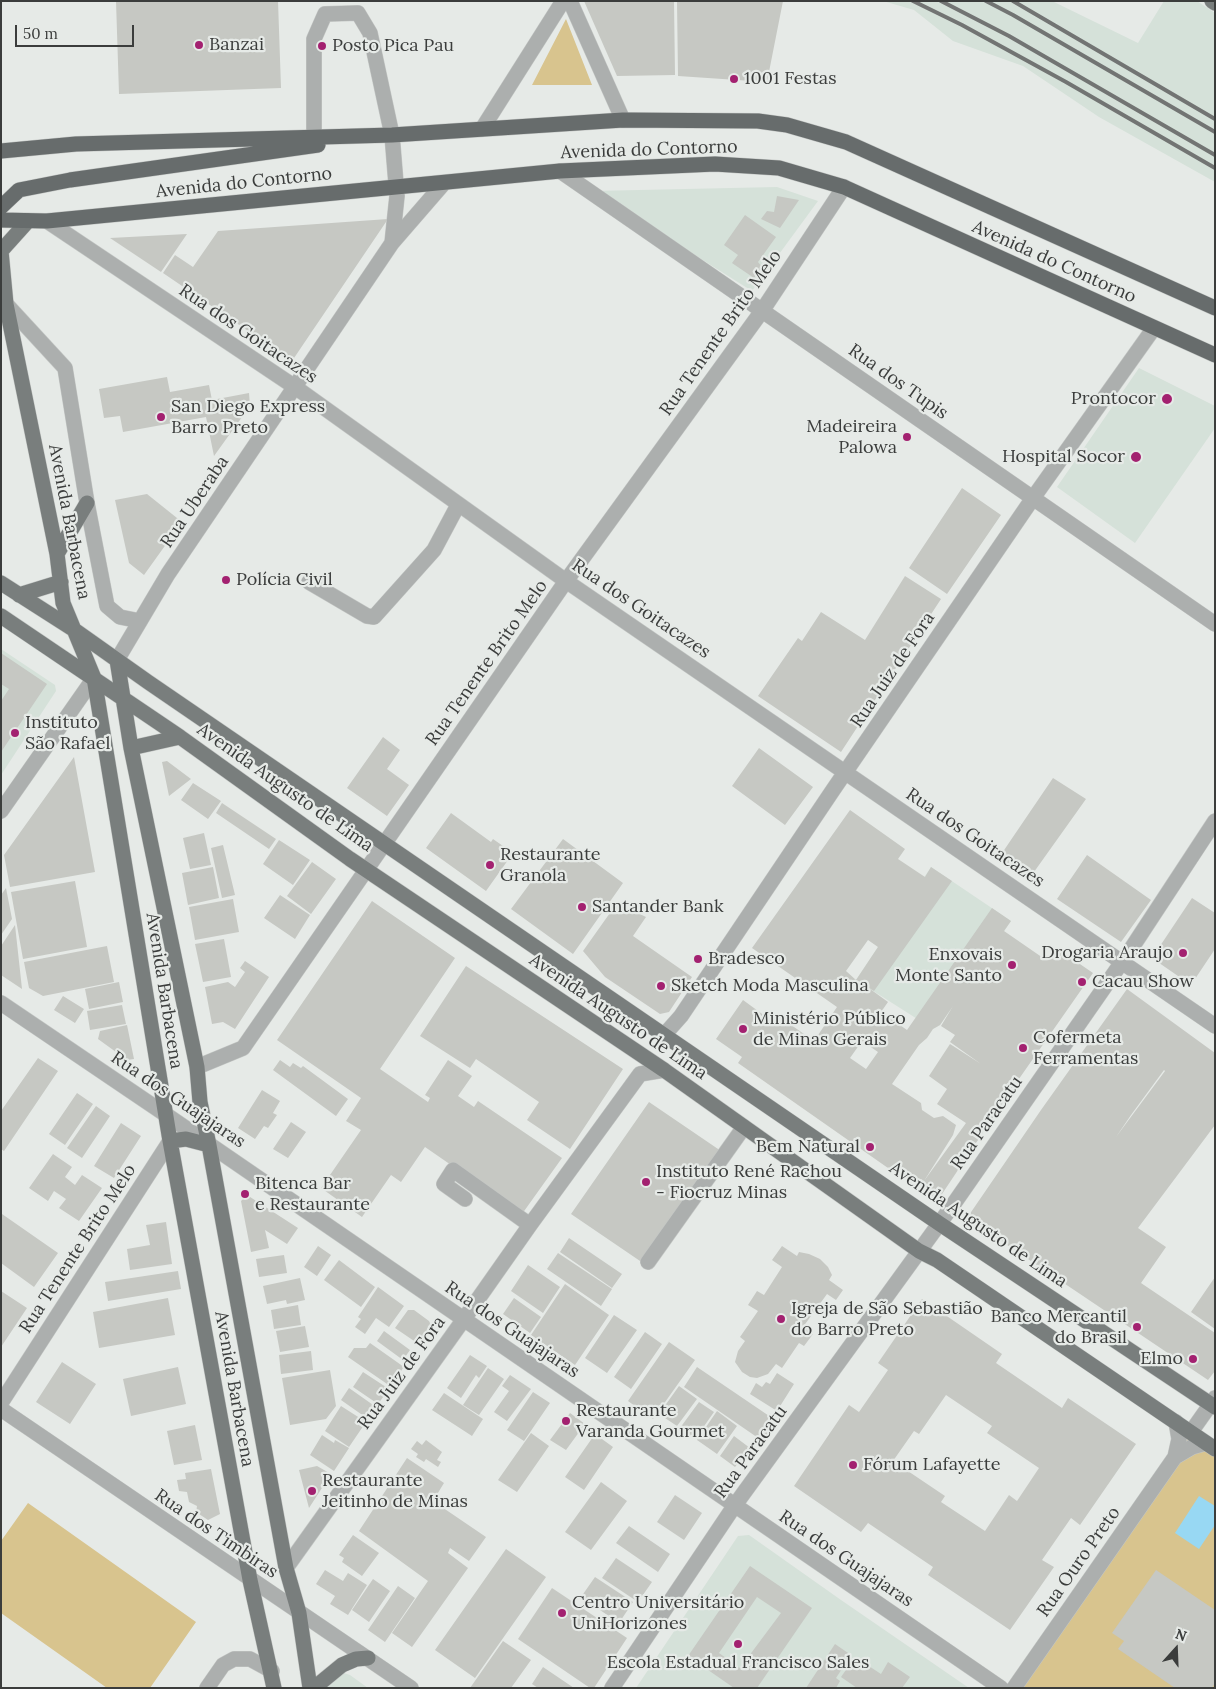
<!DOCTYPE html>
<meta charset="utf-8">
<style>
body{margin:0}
#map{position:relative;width:1216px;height:1689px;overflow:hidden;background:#e6eae7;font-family:Lora,serif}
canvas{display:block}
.frame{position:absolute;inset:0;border:2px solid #3b3d3c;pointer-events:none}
.north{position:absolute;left:1151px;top:1624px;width:50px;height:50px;-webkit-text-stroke:4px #e6eae7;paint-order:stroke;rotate:20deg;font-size:14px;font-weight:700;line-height:20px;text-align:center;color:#3b3d3c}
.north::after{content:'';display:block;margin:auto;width:18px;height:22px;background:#3b3d3c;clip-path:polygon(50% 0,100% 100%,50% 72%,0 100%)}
.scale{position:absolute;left:15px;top:25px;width:119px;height:22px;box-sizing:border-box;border:2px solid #3b3d3c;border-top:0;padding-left:6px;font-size:15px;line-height:18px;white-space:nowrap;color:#3b3d3c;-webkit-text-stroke:4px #e6eae7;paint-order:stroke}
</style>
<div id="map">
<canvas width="1216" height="1689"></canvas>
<div class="frame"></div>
<div class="north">N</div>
<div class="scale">50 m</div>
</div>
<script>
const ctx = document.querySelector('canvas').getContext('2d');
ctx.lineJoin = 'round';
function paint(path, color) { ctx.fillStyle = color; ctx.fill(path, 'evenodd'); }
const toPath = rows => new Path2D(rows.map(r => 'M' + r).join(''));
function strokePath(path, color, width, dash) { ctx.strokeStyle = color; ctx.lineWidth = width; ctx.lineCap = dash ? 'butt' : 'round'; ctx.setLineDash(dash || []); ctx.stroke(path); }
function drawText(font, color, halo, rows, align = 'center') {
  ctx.font = font + ' Lora,serif'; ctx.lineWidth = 4.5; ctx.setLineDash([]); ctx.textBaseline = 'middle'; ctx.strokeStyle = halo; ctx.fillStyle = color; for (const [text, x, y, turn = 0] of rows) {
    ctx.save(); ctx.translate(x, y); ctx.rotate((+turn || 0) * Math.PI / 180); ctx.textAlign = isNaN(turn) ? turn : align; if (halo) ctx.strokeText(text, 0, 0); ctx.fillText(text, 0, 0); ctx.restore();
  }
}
paint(toPath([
 [883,1,1052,1,1138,43,1164,1,1197,1,1215,13,1215,182,1099,117,1023,66,953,41,914,10],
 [777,187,818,201,752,291,593,191],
 [1139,368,1215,406,1215,428,1135,543,1057,487],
 [1,649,55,685,56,691,1,775],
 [931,867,1011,921,940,1025,933,1029,856,980],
 [749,1535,841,1600,969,1688,636,1688,738,1536],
 [344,1673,350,1675,368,1688,322,1688]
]), '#d5e1d9');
paint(toPath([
 [566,19,592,85,532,85],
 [1191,1432,1215,1449,1215,1688,1014,1688],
 [28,1503,196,1622,150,1688,107,1688,1,1613,1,1541]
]), '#d8c48e');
paint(toPath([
 [1199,1496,1215,1506,1215,1525,1199,1549,1175,1533]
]), '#98d8f3');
paint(toPath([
 [116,1,278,1,281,88,119,94],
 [584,1,674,1,675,75,617,76],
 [677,1,783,1,767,82,678,76],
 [777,196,799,200,780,228,761,219,767,211,774,212],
 [745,215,776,237,758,262,762,267,754,278,732,263,738,255,724,245],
 [388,219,292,361,163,273,175,255,193,267,218,231],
 [187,234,161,272,110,238],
 [167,377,170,392,209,385,212,400,249,393,250,406,214,456,206,417,123,432,120,416,104,418,99,389],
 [962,488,1001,515,947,594,909,568],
 [147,494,182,522,144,575,129,563,115,500],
 [905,576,941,599,841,752,758,696,798,638,802,641,821,612,865,640],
 [1,653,47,684,1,752,1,701,9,689,1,684],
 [383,737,400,750,387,769,409,785,387,816,347,788],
 [759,748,813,787,785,825,732,786],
 [74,757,95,872,10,887,4,855],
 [167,761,191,779,169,796,162,762],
 [1053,778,1086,799,1029,879,998,859],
 [193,783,221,801,208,819,181,800],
 [222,803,276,839,269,849,216,813],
 [850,810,905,849,898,859,925,877,931,867,952,881,874,991,866,986,888,1002,881,1012,907,1030,992,908,1011,921,1004,931,1046,960,1055,947,1093,973,1014,1086,938,1200,898,1175,738,1063,742,1057,716,1039,743,1000,769,1019,774,1013,814,1041,837,1007,752,948],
 [868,940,878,947,856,980,846,971],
 [953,1006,941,1026,955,1035,950,1042,981,1064,950,1044,929,1076,947,1089,937,1104,966,1123,924,1181,953,1135,956,1125,943,1116,934,1118,922,1110,921,1103,892,1084,919,1045,927,1038,933,1029,940,1025],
 [862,1041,878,1052,866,1069,850,1058],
 [451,813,491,842,493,839,513,853,486,891,426,848],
 [204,833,211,865,190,869,183,838],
 [563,839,623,883,573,954,511,909],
 [279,840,310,860,293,885,263,864],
 [223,845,235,895,222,898,211,848],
 [1087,855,1151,900,1121,942,1057,899],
 [312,862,336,879,311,914,287,896],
 [213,867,219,898,188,905,182,873],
 [75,881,87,947,23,959,11,892],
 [6,888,12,919,1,935,1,895],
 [280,895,310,915,295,939,264,918],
 [1192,898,1215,913,1215,949,1191,985,1152,958],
 [233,899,239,932,195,940,189,907],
 [372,901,455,958,380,1069,428,1102,430,1098,425,1095,448,1060,472,1076,458,1096,474,1107,478,1101,562,1158,522,1214,425,1147,401,1182,391,1175,362,1217,321,1188,361,1130,346,1121,361,1098,277,1040],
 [617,903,646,917,633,936,692,977,669,1012,660,1014,605,977,583,951],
 [15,925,22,989,1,975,1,946],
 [224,939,231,977,203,982,195,944],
 [107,946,114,982,43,996,29,988,24,962],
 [245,961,269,977,235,1029,223,1022,212,1024,205,987,228,982,235,987,245,972,240,968],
 [466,966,623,1069,570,1149,527,1120,539,1102,476,1059,470,1068,420,1036],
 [119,982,123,1002,89,1009,85,989],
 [1127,989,1215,1053,1215,1125,1138,1228,1166,1247,1141,1283,1215,1333,1215,1371,1208,1380,967,1218,1041,1110],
 [1164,1070,1165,1071,1116,1137,1131,1115],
 [63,996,84,1009,75,1023,54,1010],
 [122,1005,126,1024,90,1030,87,1011],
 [127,1025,134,1059,127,1060,98,1039,100,1031],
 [38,1058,58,1071,4,1151,1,1149,1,1111],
 [280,1060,290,1067,293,1063,301,1068,303,1066,348,1099,336,1116,273,1070],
 [262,1090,280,1101,273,1113,277,1115,268,1128,264,1126,255,1139,238,1128],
 [77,1093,93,1104,65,1145,49,1134],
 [649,1102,721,1151,643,1263,571,1214],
 [96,1106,110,1116,82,1158,67,1148],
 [291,1122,306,1132,288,1158,273,1149],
 [121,1123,141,1136,114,1178,94,1166],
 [53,1154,72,1167,65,1177,75,1185,82,1175,102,1188,79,1221,59,1208,66,1199,54,1191,48,1201,29,1188],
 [247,1195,298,1228,287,1244,265,1230,269,1248,251,1252,241,1201],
 [2,1214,58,1253,34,1287,1,1263],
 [166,1222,172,1264,130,1270,127,1249,150,1245,146,1225],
 [569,1238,622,1274,612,1288,560,1252],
 [318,1246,331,1255,317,1276,304,1267],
 [782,1246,797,1256,799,1252,809,1254,820,1259,828,1267,832,1275,829,1280,843,1290,836,1300,827,1294,803,1327,813,1334,804,1346,799,1343,782,1368,776,1364,768,1374,757,1378,750,1377,742,1372,735,1362,738,1351,745,1341,740,1337,758,1311,748,1305,757,1291,764,1295,782,1267,772,1260],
 [558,1253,612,1289,601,1306,547,1269],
 [284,1255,287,1273,259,1277,256,1259],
 [339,1260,375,1287,361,1307,324,1280],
 [528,1265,560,1287,543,1313,511,1291],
 [178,1271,181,1289,108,1301,105,1282],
 [1215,1277,1215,1329,1191,1312],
 [300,1278,305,1300,287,1304,286,1300,267,1304,263,1286],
 [565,1284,609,1315,575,1365,531,1335],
 [378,1287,404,1306,389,1327,376,1318,365,1334,355,1327,361,1319,358,1317],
 [1,1291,27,1308,1,1347],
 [168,1298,175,1335,99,1348,93,1312],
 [514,1298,541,1317,530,1333,503,1314],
 [922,1299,1002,1354,996,1363,1062,1408,1068,1398,1136,1444,1080,1525,1071,1518,1042,1560,1054,1567,1010,1630,928,1575,933,1567,868,1523,861,1532,794,1486,849,1405,859,1412,888,1370,878,1363],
 [946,1395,992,1426,987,1433,1039,1468,1017,1501,1009,1495,985,1531,941,1502,945,1496,893,1461,914,1431,919,1434],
 [298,1305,301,1325,274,1329,271,1310],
 [408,1310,414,1310,429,1321,432,1327,420,1345,395,1328],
 [614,1315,637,1330,607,1373,585,1358],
 [305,1326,309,1347,280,1352,276,1331],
 [384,1331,410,1350,403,1360,377,1341],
 [645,1332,662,1344,631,1389,614,1377],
 [669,1342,695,1360,653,1419,628,1401],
 [370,1343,404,1367,390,1386,348,1357,354,1348,366,1348],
 [311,1351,313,1370,281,1374,279,1355],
 [470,1355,487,1366,479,1378,476,1375,461,1398,447,1388],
 [62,1362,96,1384,70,1424,36,1402],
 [178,1367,186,1404,131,1416,123,1379],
 [697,1367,778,1422,764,1442,684,1387],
 [488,1368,504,1379,479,1415,463,1405],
 [330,1370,336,1406,326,1419,290,1425,282,1378],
 [363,1372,389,1389,378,1404,353,1387],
 [777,1373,794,1384,777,1411,750,1394,756,1383,762,1387,766,1382,770,1384],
 [510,1375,531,1389,507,1421,494,1412,509,1391,502,1386],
 [679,1386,697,1399,677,1426,659,1414],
 [349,1388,376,1407,368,1419,341,1400],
 [533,1392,550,1403,524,1441,507,1430],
 [444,1393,483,1419,472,1436,432,1410],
 [699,1402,714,1412,695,1439,680,1428],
 [341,1406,366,1422,349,1447,325,1431],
 [717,1411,737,1426,717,1454,697,1440],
 [570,1413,585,1424,566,1450,550,1440],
 [195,1425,202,1460,174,1465,167,1431],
 [531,1433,549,1446,517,1492,498,1480],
 [595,1434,613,1447,584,1490,565,1477],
 [322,1435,334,1443,335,1440,349,1448,334,1471,310,1455],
 [734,1436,750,1448,735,1467,720,1456],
 [426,1440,442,1452,437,1460,441,1462,438,1467,426,1459,424,1462,416,1457,418,1454,411,1449,417,1441,422,1445],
 [407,1458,444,1483,433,1501,486,1537,469,1561,450,1548,448,1553,468,1568,412,1647,392,1633,428,1581,359,1531],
 [317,1466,331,1474,309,1508,299,1470],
 [211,1469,220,1514,208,1520,196,1512,197,1506,189,1502,187,1492,179,1491,177,1480,186,1479,185,1473],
 [601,1482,627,1501,591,1550,565,1532],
 [675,1495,702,1513,684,1540,657,1522],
 [629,1526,670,1554,658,1572,616,1543],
 [353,1535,379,1553,362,1576,342,1562,344,1558,339,1555],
 [506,1549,546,1577,475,1678,435,1650],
 [616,1558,652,1582,638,1602,602,1578],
 [750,1566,812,1608,757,1688,734,1688,688,1656],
 [757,1597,781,1613,740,1668,719,1653],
 [325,1570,343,1581,348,1573,367,1585,348,1615,330,1604,335,1596,316,1584],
 [1156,1570,1215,1610,1215,1683,1212,1688,1175,1688,1118,1649,1124,1641,1112,1633],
 [595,1577,633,1602,619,1623,581,1597],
 [373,1579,390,1591,369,1622,352,1610],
 [398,1586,415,1598,385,1642,368,1630],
 [552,1588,627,1638,594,1688,590,1688,518,1639],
 [503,1641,531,1660,511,1688,470,1688],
 [835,1644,851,1655,836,1678,840,1681,836,1688,806,1688],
 [855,1657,881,1674,888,1662,910,1677,902,1688,857,1688,841,1677],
 [543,1667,574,1688,538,1688,532,1684]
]), '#c6c8c3');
const minor = toPath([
 [570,1,623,120],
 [482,129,563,1],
 [314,137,314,39,325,14,358,13,370,33,392,135,397,196,392,243],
 [560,171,1215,624],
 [47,221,295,387,566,581,1215,1026],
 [6,304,65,368,87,503,107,606,120,617,140,621],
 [309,582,367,616,374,617,434,550,458,505],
 [117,660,168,574,392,243,444,183],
 [1,811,94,678],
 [1,1003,165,1114,1001,1688],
 [665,1034,681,1016,833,790,1033,498,1154,328],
 [197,1067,243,1048,566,581,762,311,844,187],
 [465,1199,444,1184,453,1170,530,1225],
 [648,1262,744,1127],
 [1,1403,170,1141],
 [1,1409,411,1688],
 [1191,1432,1215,1398],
 [1175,1457,1192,1447,1206,1443],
 [286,1568,464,1319,530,1225,640,1074,664,1070],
 [207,1688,223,1665,234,1659,250,1659,272,1671],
 [612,1688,735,1505,955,1202,1131,949,1215,821],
 [1014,1688,1175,1457,1179,1439,1176,1422]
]);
const major = toPath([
 [1212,1,1215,3],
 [1,251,6,304,57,554,63,603,94,678,170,1141,250,1580,274,1688],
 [1,251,28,221],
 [57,554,87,503],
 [1,583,76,631,148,682,940,1224,1215,1407],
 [19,595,61,582],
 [1,616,180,737,350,859,664,1070,919,1251,937,1260,1215,1449],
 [117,660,131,748,197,1067,200,1102,209,1145,286,1568,299,1613,310,1688],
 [131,748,180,737],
 [170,1141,186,1139,209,1145],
 [314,1688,342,1665,356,1659,368,1658]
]);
const highway = toPath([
 [1,151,76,144,392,135,623,120,758,121,787,125,846,142,1215,308],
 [1,207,19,190,70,180,318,145],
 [1,220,47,221,560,171,715,164,779,168,844,187,1215,355]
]);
strokePath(minor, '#c4c7c5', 16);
strokePath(major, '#c4c7c5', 16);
strokePath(highway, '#c4c7c5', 16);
strokePath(minor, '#acafae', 15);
strokePath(major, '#797e7d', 15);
strokePath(highway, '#676c6c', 15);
strokePath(toPath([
 [913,1,962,25,1066,82,1215,168],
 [941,1,1009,36,1215,155],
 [986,1,1013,15,1215,132],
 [1013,1,1215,119]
]), '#727473', 4);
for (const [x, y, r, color] of [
 [199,45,5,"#a32170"],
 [322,46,5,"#a32170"],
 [734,79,5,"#a32170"],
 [1167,399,6,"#a32170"],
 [161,417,5,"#a32170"],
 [907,437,5,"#a32170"],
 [1136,457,6,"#a32170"],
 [226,580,5,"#a32170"],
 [15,733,5,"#a32170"],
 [490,865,5,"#a32170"],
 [582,907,5,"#a32170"],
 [1183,953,5,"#a32170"],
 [698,959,5,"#a32170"],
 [1012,965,5,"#a32170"],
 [1082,982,5,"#a32170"],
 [661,986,5,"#a32170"],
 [743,1029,5,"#a32170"],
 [1023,1048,5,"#a32170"],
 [870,1147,5,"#a32170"],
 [646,1182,5,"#a32170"],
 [245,1194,5,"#a32170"],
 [781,1319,5,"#a32170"],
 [1137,1327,5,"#a32170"],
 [1193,1359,5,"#a32170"],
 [566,1421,5,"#a32170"],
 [853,1465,5,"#a32170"],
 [312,1491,5,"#a32170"],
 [562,1613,5,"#a32170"],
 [738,1644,5,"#a32170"]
]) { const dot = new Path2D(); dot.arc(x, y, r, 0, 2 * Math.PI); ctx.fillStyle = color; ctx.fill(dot); strokePath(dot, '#e6eae7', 2); }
drawText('18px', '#3b3d3c', '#e6eae7', [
 ["Banzai",209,45],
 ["Posto Pica Pau",332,46],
 ["1001 Festas",744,79],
 ["Prontocor",1156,399,"right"],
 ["San Diego Express",171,407],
 ["Barro Preto",171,428],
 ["Madeireira",897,427,"right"],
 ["Palowa",897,448,"right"],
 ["Hospital Socor",1125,457,"right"],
 ["Polícia Civil",236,580],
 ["Instituto",25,723],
 ["São Rafael",25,744],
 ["Restaurante",500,855],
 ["Granola",500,876],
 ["Santander Bank",592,907],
 ["Drogaria Araujo",1173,953,"right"],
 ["Enxovais",1002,955,"right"],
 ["Monte Santo",1002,976,"right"],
 ["Bradesco",708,959],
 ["Cacau Show",1092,982],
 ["Sketch Moda Masculina",671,986],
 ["Ministério Público",753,1019],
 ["de Minas Gerais",753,1040],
 ["Cofermeta",1033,1038],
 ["Ferramentas",1033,1059],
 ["Bem Natural",860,1147,"right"],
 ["Instituto René Rachou",656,1172],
 ["- Fiocruz Minas",656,1193],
 ["Bitenca Bar",255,1184],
 ["e Restaurante",255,1205],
 ["Igreja de São Sebastião",791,1309],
 ["do Barro Preto",791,1330],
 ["Banco Mercantil",1127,1317,"right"],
 ["do Brasil",1127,1338,"right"],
 ["Elmo",1183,1359,"right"],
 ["Restaurante",576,1411],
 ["Varanda Gourmet",576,1432],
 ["Fórum Lafayette",863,1465],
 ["Restaurante",322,1481],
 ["Jeitinho de Minas",322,1502],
 ["Centro Universitário",572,1603],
 ["UniHorizones",572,1624],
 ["Escola Estadual Francisco Sales",738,1663,"center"]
], 'left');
drawText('18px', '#3b3d3c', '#e6eae7', [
 ["Avenida do Contorno",649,150,-2],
 ["Avenida do Contorno",244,183,-6],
 ["Avenida do Contorno",1054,262,24],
 ["Rua Tenente Brito Melo",721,333,-55],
 ["Rua dos Goitacazes",248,334,34],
 ["Rua dos Tupis",898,382,35],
 ["Rua Uberaba",195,502,-56],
 ["Avenida Barbacena",69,522,79],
 ["Rua dos Goitacazes",641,609,34],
 ["Rua Tenente Brito Melo",487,663,-55],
 ["Rua Juiz de Fora",893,670,-56],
 ["Avenida Augusto de Lima",285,788,35],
 ["Rua dos Goitacazes",975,838,34],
 ["Avenida Barbacena",164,991,81],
 ["Avenida Augusto de Lima",618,1017,34],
 ["Rua dos Guajajaras",178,1100,34],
 ["Rua Paracatu",987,1123,-55],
 ["Avenida Augusto de Lima",978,1225,34],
 ["Rua Tenente Brito Melo",78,1249,-57],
 ["Rua dos Guajajaras",512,1330,34],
 ["Rua Juiz de Fora",402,1373,-54],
 ["Avenida Barbacena",234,1389,80],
 ["Rua Paracatu",751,1452,-54],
 ["Rua dos Timbiras",216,1534,34],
 ["Rua dos Guajajaras",846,1559,34],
 ["Rua Ouro Preto",1079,1562,-55]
]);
</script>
